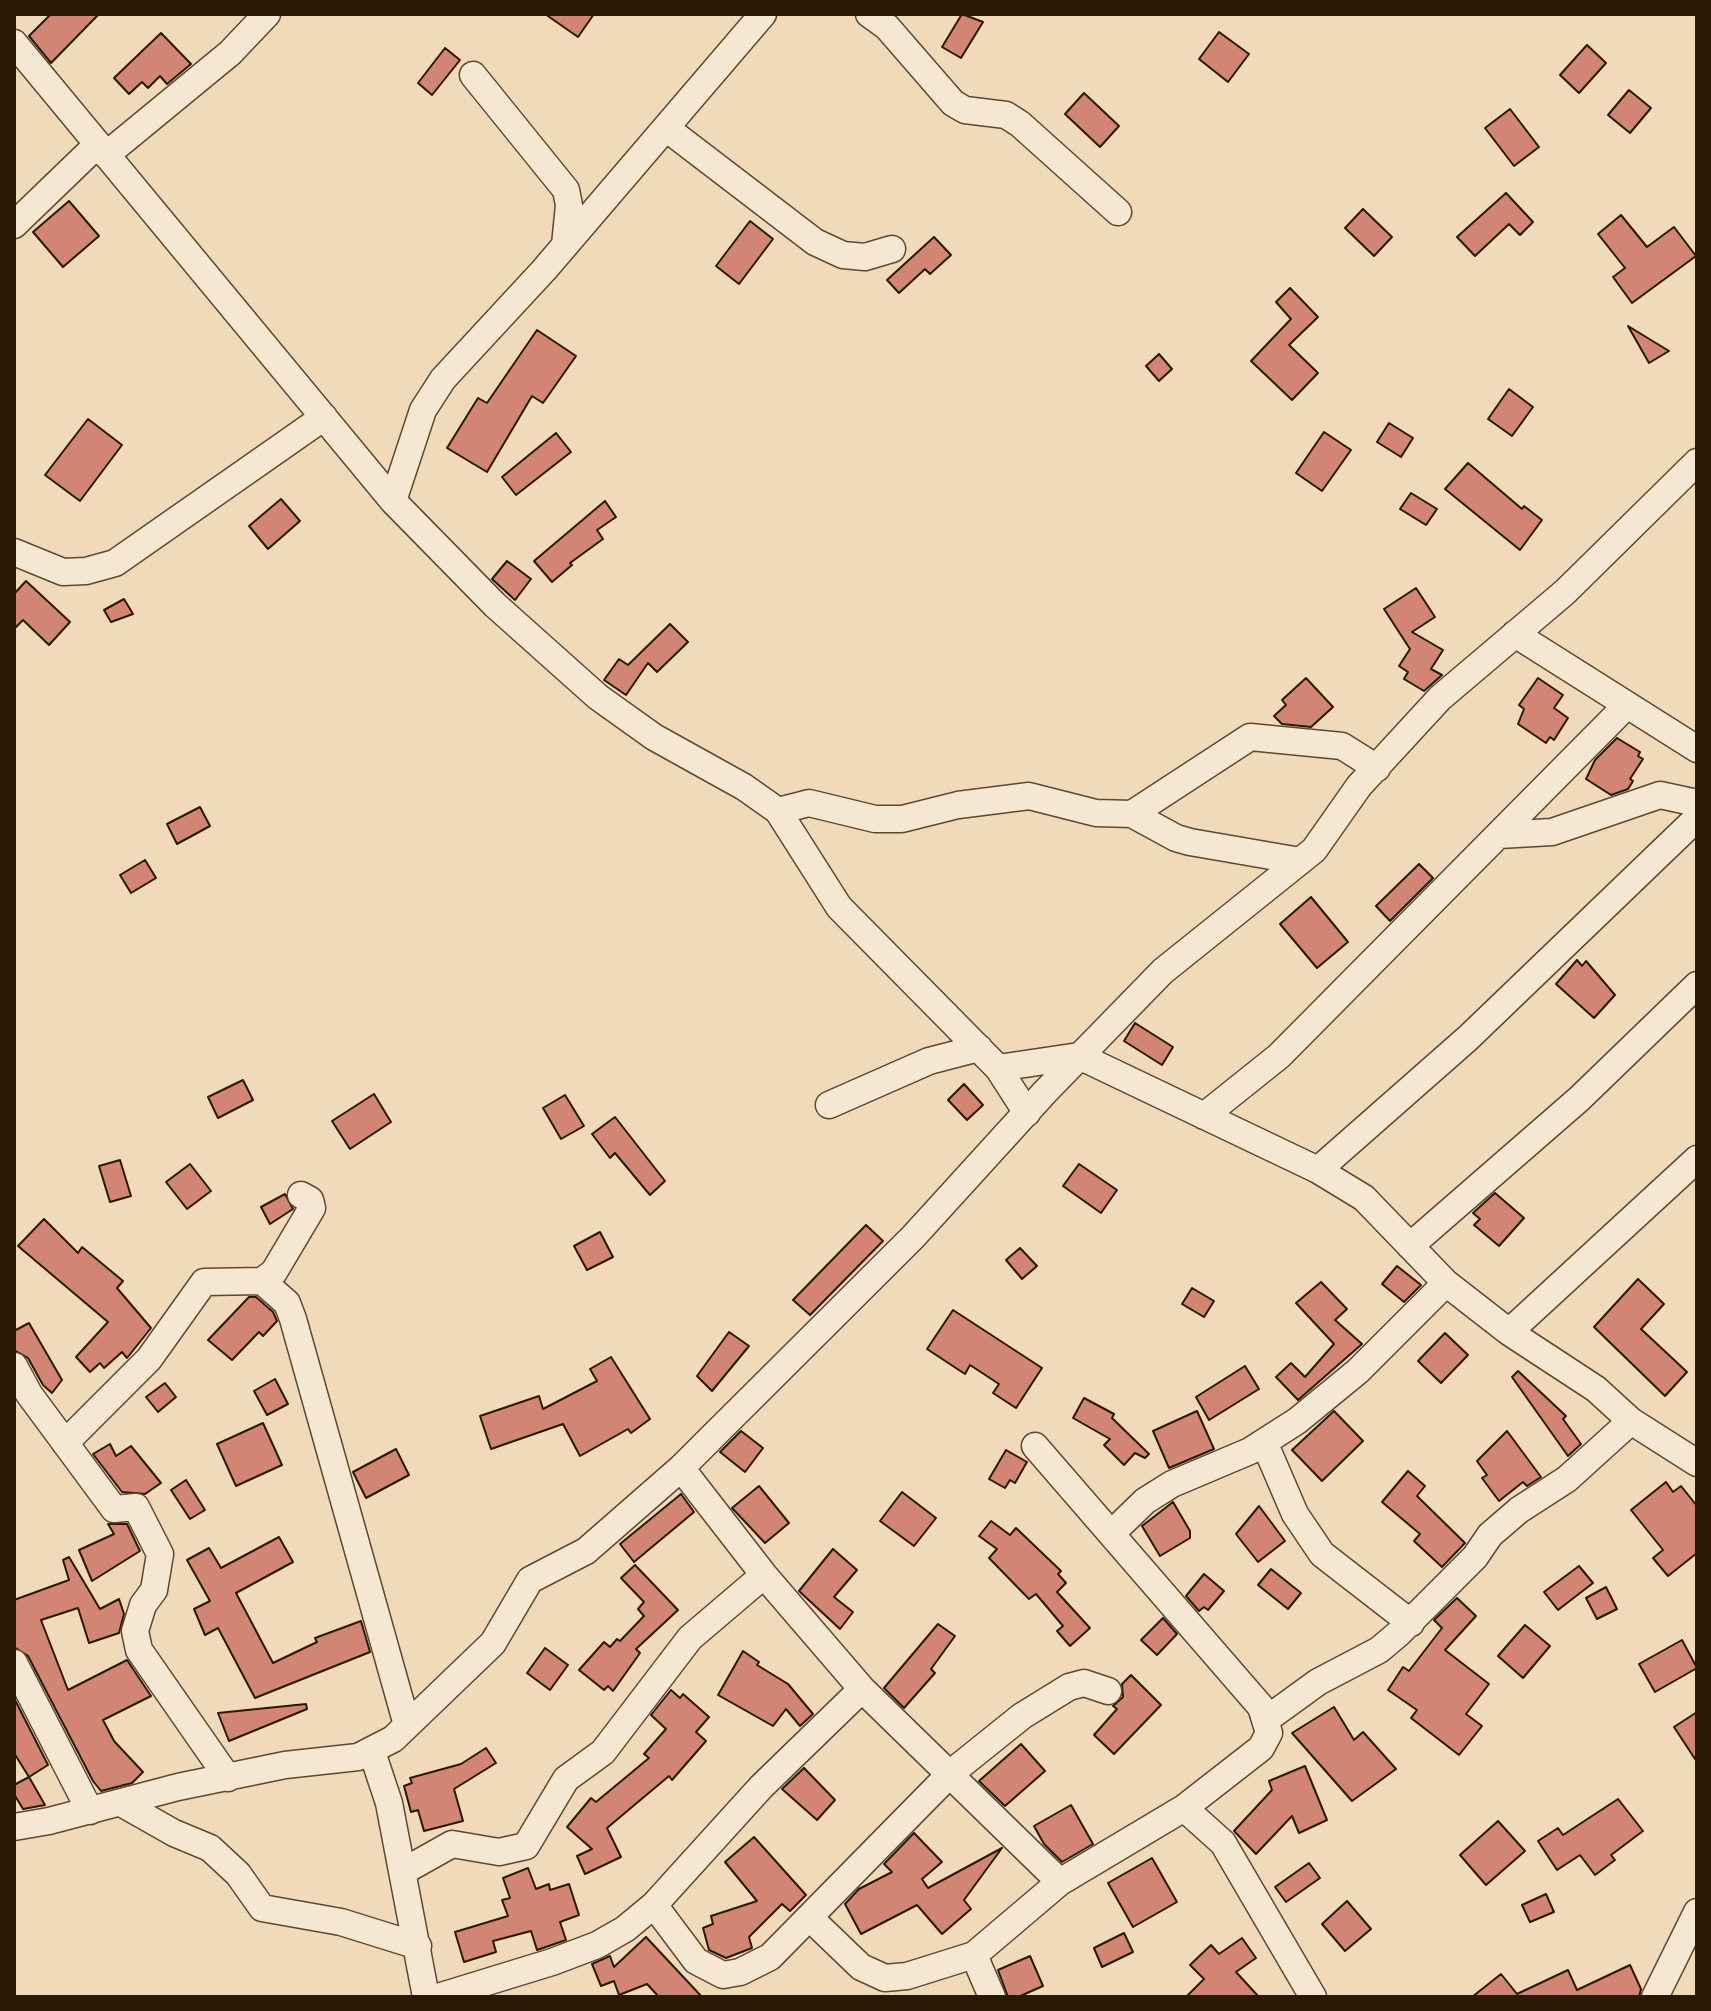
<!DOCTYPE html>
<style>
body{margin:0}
#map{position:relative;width:1711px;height:2011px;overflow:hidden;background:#f0dab9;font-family:"IM FELL English",serif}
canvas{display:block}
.frame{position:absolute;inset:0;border:16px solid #291904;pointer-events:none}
</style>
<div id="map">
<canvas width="1711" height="2011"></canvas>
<div class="frame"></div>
</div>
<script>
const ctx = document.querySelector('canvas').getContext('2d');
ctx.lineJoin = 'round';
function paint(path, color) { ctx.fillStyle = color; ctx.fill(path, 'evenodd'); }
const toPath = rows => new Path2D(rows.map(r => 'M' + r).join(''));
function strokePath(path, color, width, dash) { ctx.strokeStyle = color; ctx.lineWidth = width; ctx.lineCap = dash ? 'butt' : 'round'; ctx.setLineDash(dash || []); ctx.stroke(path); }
const building = toPath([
 [51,14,99,14,51,63,29,36,51,14],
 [545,14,594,14,578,37,545,14],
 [962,14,983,22,961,58,942,47,962,14],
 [1219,32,1249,54,1228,82,1199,59,1219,32],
 [161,33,191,64,167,84,160,76,148,88,142,82,129,94,114,78,161,33],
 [1587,45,1606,63,1579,93,1560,75,1587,45],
 [445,48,460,60,432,95,418,83,445,48],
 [1629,90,1651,108,1630,133,1608,115,1629,90],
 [1084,93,1119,126,1100,147,1065,114,1084,93],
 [1510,109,1539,147,1514,166,1485,128,1510,109],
 [1506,193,1533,222,1520,235,1509,224,1475,256,1457,237,1506,193],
 [69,201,99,236,63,267,33,232,69,201],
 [1363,209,1392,237,1374,256,1345,228,1363,209],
 [1621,215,1647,247,1674,227,1696,256,1632,303,1613,277,1625,268,1598,234,1621,215],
 [750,221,773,239,739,284,716,266,750,221],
 [934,237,951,255,930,274,925,269,899,293,887,280,934,237],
 [1290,288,1318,317,1289,345,1318,373,1292,400,1251,361,1291,319,1276,302,1290,288],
 [1628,326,1669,351,1649,363,1628,326],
 [537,330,576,356,543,403,532,396,487,472,447,448,478,398,487,403,537,330],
 [1159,354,1172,369,1159,381,1146,366,1159,354],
 [1509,389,1533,407,1512,436,1488,419,1509,389],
 [88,419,122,445,80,501,45,475,88,419],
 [1389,423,1413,438,1401,457,1377,442,1389,423],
 [1324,432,1351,450,1322,491,1296,473,1324,432],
 [556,433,571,452,516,495,502,477,556,433],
 [1468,463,1522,509,1524,506,1542,520,1520,550,1445,489,1468,463],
 [1411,493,1437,509,1426,525,1400,509,1411,493],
 [281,499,300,521,268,549,249,526,281,499],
 [605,501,616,517,597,530,603,539,570,563,572,565,552,582,534,561,605,501],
 [507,561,531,579,515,600,492,579,507,561],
 [26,581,70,622,49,645,23,620,14,629,14,594,26,581],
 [1416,588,1435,617,1412,632,1443,650,1431,669,1442,675,1424,691,1404,679,1408,672,1399,666,1410,649,1384,609,1416,588],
 [124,599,133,614,111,622,104,610,124,599],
 [670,624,688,642,657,672,648,663,626,695,604,680,619,659,628,665,670,624],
 [1306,678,1333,707,1311,727,1282,724,1274,716,1286,705,1282,700,1306,678],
 [1538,678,1563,695,1554,708,1568,718,1554,740,1550,737,1546,743,1518,724,1524,709,1519,705,1538,678],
 [1617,738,1640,752,1638,756,1643,759,1630,779,1633,781,1628,789,1611,795,1586,779,1595,760,1617,738],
 [200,807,210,826,177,844,167,824,200,807],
 [145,860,156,878,131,893,120,875,145,860],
 [1419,864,1433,878,1390,921,1376,906,1419,864],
 [1311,897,1348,942,1317,968,1280,924,1311,897],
 [1577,960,1582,966,1586,961,1615,995,1594,1018,1556,984,1577,960],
 [1135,1023,1173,1047,1162,1065,1124,1041,1135,1023],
 [243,1080,253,1100,218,1118,208,1097,243,1080],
 [964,1084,983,1105,967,1120,948,1100,964,1084],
 [374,1094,391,1122,350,1149,332,1121,374,1094],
 [565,1095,584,1126,561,1139,543,1108,565,1095],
 [615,1117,665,1181,650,1195,615,1153,610,1158,592,1134,615,1117],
 [120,1160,131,1196,110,1202,99,1166,120,1160],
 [190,1164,211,1191,187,1209,166,1182,190,1164],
 [1079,1164,1117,1190,1101,1213,1063,1186,1079,1164],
 [1495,1193,1524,1218,1499,1246,1474,1225,1480,1219,1473,1213,1495,1193],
 [285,1194,293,1209,270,1224,261,1207,285,1194],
 [44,1219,78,1253,82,1247,123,1281,117,1288,151,1328,127,1358,122,1352,104,1368,100,1363,90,1372,76,1357,108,1322,18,1246,44,1219],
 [866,1225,883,1241,810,1315,793,1300,866,1225],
 [600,1232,613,1257,587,1270,574,1246,600,1232],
 [1020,1248,1037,1266,1022,1279,1006,1260,1020,1248],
 [1397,1266,1421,1285,1404,1302,1382,1284,1397,1266],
 [1638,1279,1664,1304,1641,1329,1687,1372,1665,1396,1594,1327,1638,1279],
 [1321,1282,1347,1309,1335,1320,1362,1344,1298,1400,1276,1377,1291,1363,1305,1377,1334,1344,1296,1303,1321,1282],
 [1192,1288,1214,1301,1204,1317,1182,1304,1192,1288],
 [249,1297,256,1297,273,1312,277,1321,263,1336,259,1332,232,1360,208,1340,249,1297],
 [953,1310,1042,1368,1016,1408,993,1393,999,1384,970,1365,965,1374,927,1349,953,1310],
 [29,1323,62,1380,52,1393,43,1385,28,1358,14,1350,14,1331,29,1323],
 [729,1332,749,1346,712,1391,697,1376,729,1332],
 [1445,1333,1468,1355,1441,1383,1418,1361,1445,1333],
 [611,1357,650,1419,631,1433,628,1429,580,1456,563,1424,491,1449,480,1416,539,1396,543,1409,597,1381,590,1369,611,1357],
 [1245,1366,1259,1389,1209,1420,1196,1397,1245,1366],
 [1518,1371,1566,1416,1563,1419,1581,1444,1568,1456,1512,1377,1518,1371],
 [275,1379,288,1404,267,1415,254,1391,275,1379],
 [165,1383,176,1397,158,1412,146,1397,165,1383],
 [1084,1398,1114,1414,1112,1418,1149,1454,1145,1458,1135,1453,1124,1465,1104,1445,1110,1439,1073,1418,1084,1398],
 [1197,1411,1214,1449,1169,1468,1153,1431,1197,1411],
 [1334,1411,1363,1441,1322,1481,1292,1450,1334,1411],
 [263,1423,282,1465,236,1486,217,1444,263,1423],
 [741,1431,763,1448,745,1472,720,1452,741,1431],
 [1507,1431,1541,1477,1527,1486,1523,1482,1499,1501,1482,1478,1487,1475,1477,1461,1507,1431],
 [110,1444,116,1456,131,1446,161,1483,145,1494,122,1492,93,1454,110,1444],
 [396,1449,409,1475,366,1498,353,1472,396,1449],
 [1006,1450,1027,1462,1015,1483,1010,1480,1005,1488,989,1479,1006,1450],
 [1408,1471,1425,1486,1417,1496,1465,1543,1442,1567,1414,1541,1420,1534,1382,1502,1408,1471],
 [186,1480,205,1510,190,1519,171,1490,186,1480],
 [1666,1482,1673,1492,1681,1486,1697,1506,1697,1553,1668,1576,1653,1558,1663,1550,1631,1510,1666,1482],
 [759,1486,789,1523,765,1543,732,1508,759,1486],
 [902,1492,936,1518,914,1546,880,1521,902,1492],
 [681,1494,694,1512,634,1562,620,1544,681,1494],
 [1173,1502,1190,1531,1190,1538,1160,1556,1142,1526,1173,1502],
 [1259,1506,1285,1541,1258,1562,1236,1534,1259,1506],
 [991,1521,1010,1535,1016,1528,1061,1571,1058,1574,1066,1583,1057,1592,1090,1628,1070,1646,1057,1631,1063,1626,1036,1594,1029,1599,989,1558,997,1549,979,1536,991,1521],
 [108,1524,127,1524,140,1551,92,1581,79,1550,114,1534,108,1524],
 [279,1537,293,1562,236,1593,273,1663,317,1642,315,1638,361,1621,370,1652,255,1698,218,1628,205,1635,194,1609,210,1601,187,1560,209,1548,221,1568,279,1537],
 [833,1549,857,1570,834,1597,853,1612,840,1629,799,1591,833,1549],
 [69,1557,100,1609,119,1599,124,1614,119,1633,89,1643,78,1608,41,1620,68,1690,127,1660,151,1696,103,1720,114,1741,143,1772,132,1783,101,1791,93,1781,28,1656,14,1647,14,1600,69,1580,63,1560,69,1557],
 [635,1565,678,1610,636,1649,640,1653,613,1691,608,1686,604,1690,579,1670,604,1642,610,1647,617,1639,620,1641,644,1616,638,1609,644,1602,621,1578,635,1565],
 [1579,1566,1593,1583,1558,1610,1544,1592,1579,1566],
 [1271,1569,1301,1593,1288,1609,1258,1585,1271,1569],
 [1204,1574,1224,1591,1208,1610,1204,1607,1199,1611,1186,1596,1204,1574],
 [1606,1587,1617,1609,1597,1619,1586,1598,1606,1587],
 [1457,1598,1476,1616,1445,1650,1489,1684,1466,1714,1482,1726,1459,1755,1411,1718,1417,1710,1388,1690,1403,1667,1409,1671,1442,1628,1434,1620,1457,1598],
 [1163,1618,1177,1634,1157,1655,1141,1640,1163,1618],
 [938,1624,955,1636,931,1669,935,1673,904,1708,884,1688,938,1624],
 [1525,1625,1550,1646,1523,1678,1498,1656,1525,1625],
 [1682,1640,1697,1668,1655,1692,1639,1664,1682,1640],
 [545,1648,568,1665,550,1690,527,1673,545,1648],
 [743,1651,759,1662,757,1665,788,1684,813,1714,800,1726,786,1709,773,1726,718,1695,743,1651],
 [1131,1675,1161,1705,1114,1754,1094,1735,1117,1709,1113,1706,1123,1697,1122,1684,1131,1675],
 [671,1690,680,1698,683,1694,709,1717,696,1732,706,1741,672,1780,669,1776,607,1828,621,1857,585,1874,577,1856,592,1849,567,1827,591,1798,596,1802,649,1758,644,1754,666,1729,651,1715,671,1690],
 [14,1698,48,1765,29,1777,14,1753,14,1698],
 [306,1704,307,1709,229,1741,218,1713,306,1704],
 [1334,1707,1354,1740,1363,1732,1396,1769,1352,1801,1292,1733,1334,1707],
 [1697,1712,1697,1762,1674,1727,1697,1712],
 [1021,1744,1045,1771,1005,1806,979,1781,1021,1744],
 [486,1748,496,1763,454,1789,463,1821,424,1831,418,1810,411,1812,404,1786,412,1783,410,1778,461,1764,486,1748],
 [1305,1766,1327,1820,1299,1833,1292,1816,1256,1854,1234,1831,1272,1790,1269,1781,1305,1766],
 [804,1768,835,1800,817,1820,782,1789,804,1768],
 [29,1777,45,1805,23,1809,14,1794,14,1785,29,1777],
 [1618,1799,1643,1831,1611,1855,1615,1860,1595,1875,1580,1855,1557,1870,1538,1841,1558,1828,1563,1835,1618,1799],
 [1071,1805,1093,1844,1062,1862,1044,1844,1034,1826,1071,1805],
 [1498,1821,1525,1851,1486,1885,1460,1855,1498,1821],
 [914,1833,942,1862,922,1879,928,1888,1002,1848,964,1900,971,1909,942,1934,917,1905,861,1934,845,1904,859,1889,892,1872,884,1864,914,1833],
 [754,1837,806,1895,790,1911,782,1904,749,1937,752,1948,726,1958,709,1950,703,1928,713,1924,711,1916,757,1901,725,1862,754,1837],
 [1152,1858,1177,1902,1133,1927,1108,1883,1152,1858],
 [1309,1863,1320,1878,1286,1902,1275,1887,1309,1863],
 [528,1868,536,1889,549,1884,550,1890,569,1884,579,1915,560,1922,566,1940,537,1950,531,1931,493,1941,496,1952,464,1962,455,1932,508,1916,502,1900,510,1898,503,1878,528,1868],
 [1546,1894,1554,1912,1530,1922,1522,1905,1546,1894],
 [1347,1901,1371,1929,1345,1951,1322,1924,1347,1901],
 [1124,1933,1133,1952,1102,1967,1094,1948,1124,1933],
 [646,1937,702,1997,659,1997,647,1984,619,1995,614,1981,601,1986,592,1964,610,1956,614,1967,646,1937],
 [1242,1938,1256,1958,1236,1972,1259,1997,1186,1997,1204,1979,1190,1965,1211,1945,1219,1954,1242,1938],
 [1030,1956,1043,1986,1018,1997,1008,1997,998,1970,1030,1956],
 [1630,1965,1641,1989,1639,1997,1472,1997,1501,1974,1517,1994,1568,1970,1577,1990,1630,1965]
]);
paint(building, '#d38573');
strokePath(building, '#291904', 2);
const minor = toPath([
 [869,14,887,27,953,103,965,110,1006,115,1020,124,1118,212],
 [14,43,393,501,495,605,598,697,654,737,744,787,778,811,839,907,998,1068,1027,1113],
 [473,75,566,190,569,205,565,245],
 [666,128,815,242,843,255,865,257,892,249],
 [106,155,230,53,267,14],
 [14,225,97,145],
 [393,501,423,410,443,379,544,270,763,14],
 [14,552,63,572,86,571,115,563,324,417],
 [1515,634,1697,749],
 [778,811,809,803,875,819,902,819,958,805,1029,796,1096,813,1132,814,1176,838,1190,842,1300,861],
 [1132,814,1250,737,1342,746,1377,768],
 [1499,835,1552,832,1660,795,1697,803],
 [998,1068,1079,1056,1318,1170,1364,1198,1446,1283,1509,1332,1596,1389,1631,1421,1697,1463],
 [829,1105,929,1061,979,1048],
 [1204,1116,1279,1056,1627,705],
 [1318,1170,1468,1038,1697,818],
 [1410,1246,1579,1099,1697,985],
 [262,1281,287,1303,293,1319,407,1725],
 [1509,1332,1697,1159],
 [14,1366,29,1394,114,1509,136,1507,160,1554,154,1590,143,1605,135,1631,139,1650,228,1778],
 [1264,1442,1295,1514,1322,1554,1411,1623],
 [65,1443,149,1359,204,1282,262,1281,274,1272,312,1208,310,1200,301,1195],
 [681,1468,764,1575,862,1689,1060,1882],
 [1112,1533,1145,1501,1172,1484,1250,1451,1297,1421,1358,1371,1446,1283],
 [14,1663,90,1811],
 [1267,1719,1318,1682,1379,1650,1398,1634,1475,1557,1490,1535,1519,1510,1567,1479,1631,1421],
 [372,1752,389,1803,426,1997],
 [121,1803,174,1833,210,1848,238,1874,262,1908,341,1922,418,1946],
 [1184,1808,1223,1843,1313,1997],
 [14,1827,49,1821,178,1787,285,1765,358,1757,393,1739,493,1643,530,1580,586,1551,681,1468,913,1237,1045,1092,1163,971,1314,850,1359,786,1440,698,1565,592,1697,462],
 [404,1871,452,1844,499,1852,526,1846,566,1779,603,1752,690,1638,764,1575],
 [654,1905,696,1961,723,1975,740,1972,770,1957,951,1773,1022,1716,1069,1687,1084,1683,1108,1691],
 [810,1918,861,1967,885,1978,907,1976,974,1955,1060,1882,1184,1808,1261,1748,1269,1733,1261,1707,1035,1446],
 [974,1955,992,1997],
 [438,1997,552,1962,597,1945,625,1929,654,1905,761,1787,862,1689],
 [1655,1997,1697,1912]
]);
strokePath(minor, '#5b4931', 29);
strokePath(minor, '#f5e7d2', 26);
</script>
